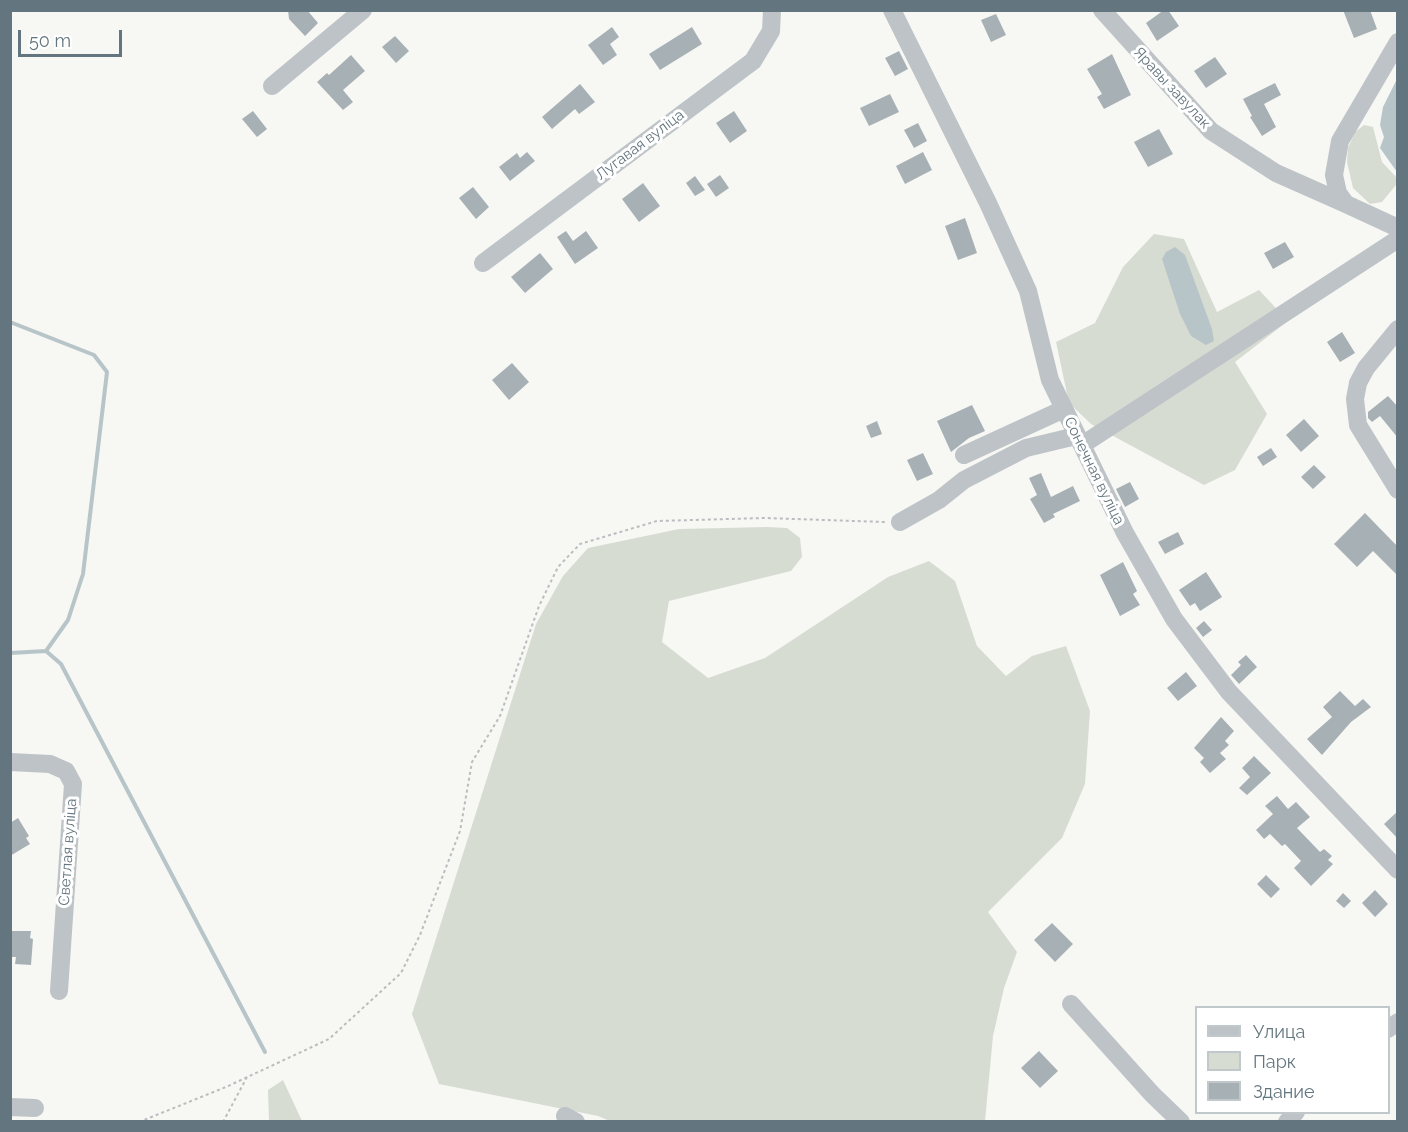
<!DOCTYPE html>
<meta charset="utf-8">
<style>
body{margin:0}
#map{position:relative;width:1408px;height:1132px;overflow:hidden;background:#f7f7f4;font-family:Raleway,sans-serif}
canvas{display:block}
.frame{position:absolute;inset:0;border:12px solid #63757e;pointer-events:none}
.legend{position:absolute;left:1195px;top:1006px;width:195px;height:108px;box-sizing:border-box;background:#fff;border:2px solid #c1c8cb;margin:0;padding:8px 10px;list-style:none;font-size:18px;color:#63757e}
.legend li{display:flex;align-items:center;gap:12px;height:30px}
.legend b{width:30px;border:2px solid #c1c8cb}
.scale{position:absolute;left:18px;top:30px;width:104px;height:27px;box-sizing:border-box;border:3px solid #63757e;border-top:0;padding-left:8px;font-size:18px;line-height:21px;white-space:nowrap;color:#63757e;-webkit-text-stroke:4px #fff;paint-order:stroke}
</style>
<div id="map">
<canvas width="1408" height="1132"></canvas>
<div class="frame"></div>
<ul class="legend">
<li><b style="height:8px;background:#bdc3c6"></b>Улица</li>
<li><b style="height:16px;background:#d7dcd3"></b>Парк</li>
<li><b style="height:16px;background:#a7b1b5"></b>Здание</li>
</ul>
<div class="scale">50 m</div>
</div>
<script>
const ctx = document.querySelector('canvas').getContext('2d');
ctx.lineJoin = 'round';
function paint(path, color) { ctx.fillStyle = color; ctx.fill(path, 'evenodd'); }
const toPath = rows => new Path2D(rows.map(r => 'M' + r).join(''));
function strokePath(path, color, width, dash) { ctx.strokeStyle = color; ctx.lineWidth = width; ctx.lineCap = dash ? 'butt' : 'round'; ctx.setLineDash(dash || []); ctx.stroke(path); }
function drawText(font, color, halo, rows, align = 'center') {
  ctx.font = font + ' Raleway,sans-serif'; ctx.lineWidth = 6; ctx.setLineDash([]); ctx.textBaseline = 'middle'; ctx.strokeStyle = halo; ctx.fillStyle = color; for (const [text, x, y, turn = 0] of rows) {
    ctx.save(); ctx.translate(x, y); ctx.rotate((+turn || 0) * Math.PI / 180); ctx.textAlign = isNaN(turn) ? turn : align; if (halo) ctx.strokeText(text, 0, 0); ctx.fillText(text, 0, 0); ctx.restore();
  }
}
paint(toPath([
 [1364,125,1373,127,1382,162,1397,178,1396,185,1382,202,1370,204,1353,188,1347,162,1348,148,1355,132],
 [1154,234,1184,239,1217,312,1259,290,1288,321,1235,362,1267,414,1235,470,1204,485,1091,424,1069,403,1056,342,1095,323,1123,267],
 [767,527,787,528,800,538,802,557,791,571,669,601,662,642,708,678,765,658,888,577,929,561,955,581,977,646,1006,676,1032,656,1066,646,1090,711,1085,784,1062,838,988,912,1017,952,1004,988,993,1036,985,1121,610,1121,598,1116,439,1084,412,1014,536,624,563,576,588,548,679,529],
 [283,1080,302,1121,269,1121,268,1090]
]), '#d7dcd3');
paint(toPath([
 [1397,79,1397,172,1380,148,1384,137,1380,125,1383,107],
 [1175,247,1185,255,1212,329,1214,341,1206,345,1191,336,1180,314,1162,259,1166,252]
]), '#b7c5c8');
strokePath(toPath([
 [10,322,94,355,107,372,83,574,68,620,46,651,10,653],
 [46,651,61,664,265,1052]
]), '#b7c5c8', 4);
paint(toPath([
 [288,10,307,10,318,23,305,36,289,19],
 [1164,10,1168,10,1179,26,1157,41,1146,23],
 [1343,10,1370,10,1377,29,1354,38],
 [996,14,1006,35,991,42,981,20],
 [612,27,619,37,610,44,617,55,603,65,588,45],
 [692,27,702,44,660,70,649,54],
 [395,36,409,51,396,63,382,47],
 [899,51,908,69,895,76,885,58],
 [1112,54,1131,95,1104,109,1097,97,1102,94,1087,69],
 [351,55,365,71,343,90,353,102,343,110,317,82,327,73,329,75],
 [1215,57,1227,74,1206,88,1194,71],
 [1275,83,1281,95,1264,104,1276,127,1262,136,1250,117,1252,116,1243,99],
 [580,84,595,102,579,114,575,109,552,129,542,117],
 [890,94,899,112,869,126,860,108],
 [253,111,267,129,257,137,242,119],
 [734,111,747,131,730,143,716,123],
 [918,123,927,141,914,148,904,130],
 [1159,129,1173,154,1148,167,1134,142],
 [527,152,535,161,510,181,499,167,517,153,520,158],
 [923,152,932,170,905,184,896,166],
 [720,175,729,188,716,197,707,184],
 [695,176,705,190,695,196,686,183],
 [643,183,660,206,639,222,622,199],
 [473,187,489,207,476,219,459,198],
 [965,218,977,253,958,260,945,226],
 [566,231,573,241,586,231,598,248,575,264,557,237],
 [1285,242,1294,257,1273,269,1264,253],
 [540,253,553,269,525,293,511,277],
 [1342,332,1355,353,1340,362,1327,342],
 [512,363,529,382,509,400,492,380],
 [1388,396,1398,407,1398,438,1380,416,1372,422,1368,418,1368,412],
 [972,405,985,431,969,438,951,452,937,421],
 [1304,419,1319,436,1301,452,1286,435],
 [877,421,882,434,871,438,866,426],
 [1271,448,1277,457,1263,466,1257,457],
 [923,453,933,474,917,481,907,460],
 [1314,465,1326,477,1313,489,1301,477],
 [1041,473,1051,497,1073,486,1080,501,1053,514,1055,517,1044,523,1030,499,1037,495,1029,478],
 [1130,482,1139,499,1125,507,1116,489],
 [1365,513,1398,547,1398,576,1373,551,1357,567,1334,544],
 [1178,532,1184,544,1165,554,1158,542],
 [1123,562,1137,591,1133,594,1140,605,1120,616,1100,575],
 [1206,572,1222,597,1200,611,1195,603,1190,606,1179,590],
 [1204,621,1212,630,1203,637,1196,628],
 [1246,655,1257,667,1239,684,1231,675,1241,665,1238,662],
 [1186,672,1197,686,1178,701,1167,688],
 [1340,691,1355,706,1363,699,1371,707,1351,722,1322,755,1307,739,1332,717,1323,707],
 [1221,717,1234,731,1225,741,1229,745,1220,753,1226,759,1210,773,1200,762,1204,758,1194,748],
 [1254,756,1271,773,1247,795,1239,788,1250,777,1242,768],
 [1277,796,1288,809,1296,802,1310,817,1297,828,1320,852,1324,849,1332,856,1328,860,1333,864,1311,886,1294,868,1301,861,1285,844,1282,846,1270,834,1264,839,1256,830,1273,814,1265,806],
 [1398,811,1398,839,1384,824],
 [18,818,29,836,26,838,30,844,10,856,10,823],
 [1266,875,1280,889,1271,898,1257,884],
 [1375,890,1388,904,1375,917,1362,903],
 [1343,893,1351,901,1344,908,1336,901],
 [1052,923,1073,944,1055,962,1034,940],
 [12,931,31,931,30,938,33,939,31,965,15,964,16,957,11,957],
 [1039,1051,1058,1071,1040,1088,1021,1068]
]), '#a7b1b5');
strokePath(toPath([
 [139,1122,226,1087,329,1039,401,973,420,935,460,831,472,762,500,716,539,606,558,567,580,544,657,521,765,518,885,522],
 [223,1122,247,1077]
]), '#babdbf', 2, [3, 3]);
strokePath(toPath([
 [892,10,988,203,1028,291,1050,380,1125,533,1174,619,1229,692,1398,870],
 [1102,10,1211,131,1276,173,1346,204],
 [1398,42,1340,141,1334,175,1338,193,1346,204,1398,228],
 [272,86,363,10],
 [483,263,753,61,771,31,772,10],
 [1398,329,1366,368,1358,383,1355,399,1358,425,1398,490],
 [1082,445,1398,239],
 [964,455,1064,409],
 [900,522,939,500,964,480,1026,448,1076,436],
 [10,762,50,764,66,771,73,784,59,991],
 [1071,1004,1152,1094,1181,1122],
 [1388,1029,1398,1022],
 [10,1107,35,1108],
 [565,1116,576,1122],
 [1287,1122,1296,1112]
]), '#bdc3c6', 18);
drawText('15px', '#63757e', '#fff', [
 ["Яравы завулак",1172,88,47],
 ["Лугавая вуліца",640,145,-37],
 ["Сонечная вуліца",1094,471,64],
 ["Светлая вуліца",68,852,-86]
]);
</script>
